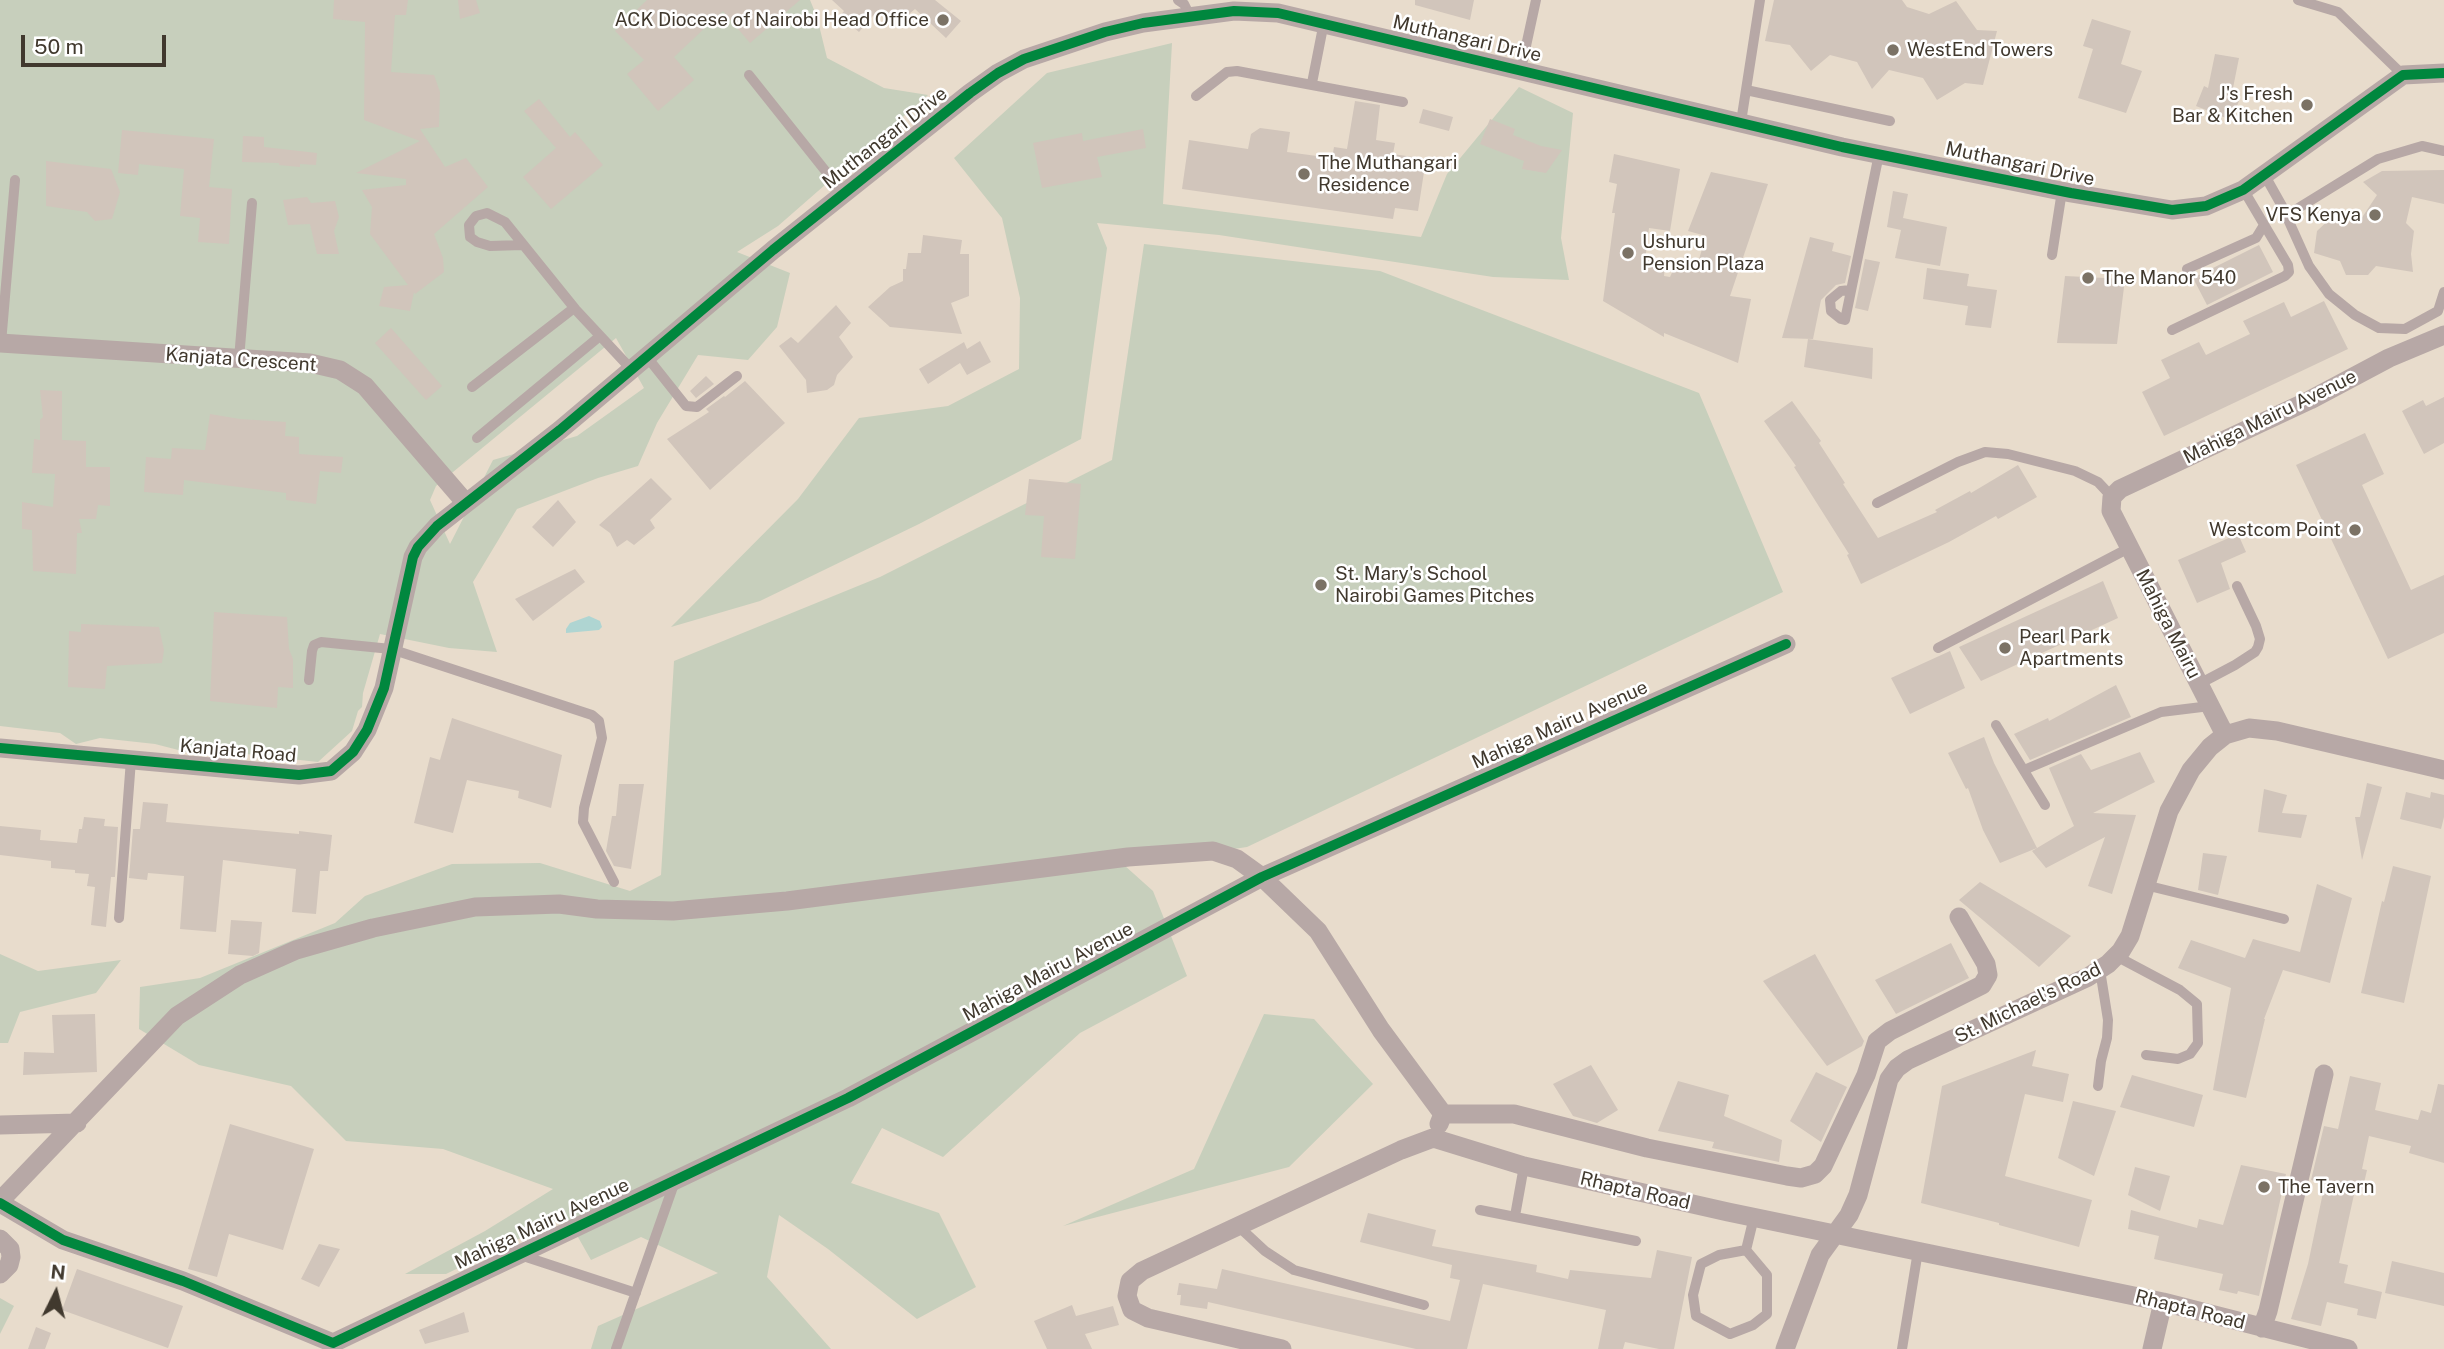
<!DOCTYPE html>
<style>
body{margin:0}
#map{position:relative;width:2444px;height:1349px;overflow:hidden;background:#e8dccc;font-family:"Public Sans",sans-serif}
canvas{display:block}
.north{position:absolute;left:21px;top:1258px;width:70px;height:70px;-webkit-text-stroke:5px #fff;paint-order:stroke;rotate:6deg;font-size:19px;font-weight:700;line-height:28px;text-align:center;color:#41392e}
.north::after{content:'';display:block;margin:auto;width:24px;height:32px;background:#41392e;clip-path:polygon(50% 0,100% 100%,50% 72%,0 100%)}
.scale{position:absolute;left:21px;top:35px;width:145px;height:32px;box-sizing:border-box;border:4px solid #41392e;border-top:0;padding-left:9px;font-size:21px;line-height:24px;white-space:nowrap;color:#41392e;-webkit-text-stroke:5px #fff;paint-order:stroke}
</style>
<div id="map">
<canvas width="2444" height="1349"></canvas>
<div class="north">N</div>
<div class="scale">50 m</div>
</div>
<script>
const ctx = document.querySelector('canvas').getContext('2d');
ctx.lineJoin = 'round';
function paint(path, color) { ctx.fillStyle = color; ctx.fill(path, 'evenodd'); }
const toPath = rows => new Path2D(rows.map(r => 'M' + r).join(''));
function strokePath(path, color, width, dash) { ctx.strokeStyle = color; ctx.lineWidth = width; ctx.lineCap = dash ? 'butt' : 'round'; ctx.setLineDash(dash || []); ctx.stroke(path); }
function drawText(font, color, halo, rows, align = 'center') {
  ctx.font = font + ' "Public Sans",sans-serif'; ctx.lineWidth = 5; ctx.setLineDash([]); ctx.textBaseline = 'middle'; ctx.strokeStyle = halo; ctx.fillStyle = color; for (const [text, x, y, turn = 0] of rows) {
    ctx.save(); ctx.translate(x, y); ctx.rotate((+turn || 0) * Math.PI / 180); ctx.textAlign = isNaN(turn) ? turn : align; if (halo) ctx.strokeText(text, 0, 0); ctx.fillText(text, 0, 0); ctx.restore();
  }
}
paint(toPath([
 [0,0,810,0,817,17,827,58,884,88,928,95,778,226,737,252,790,273,777,327,748,360,698,355,657,423,638,466,598,478,517,509,473,582,497,652,449,648,380,634,363,693,362,707,358,711,352,731,318,762,228,752,190,753,155,744,100,738,76,744,60,733,0,726],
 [616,338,644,388,577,436,493,460,450,544,430,500,436,486],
 [1172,43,1163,204,1421,237,1447,174,1519,87,1573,113,1561,238,1569,280,1493,277,1219,235,1097,223,1107,248,1081,439,919,524,760,601,671,627,798,499,859,418,948,406,1019,369,1020,298,1002,218,954,158,1047,73],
 [1144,244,1380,271,1699,393,1783,592,1247,847,1124,865,1153,891,1187,976,1080,1033,943,1157,882,1128,851,1183,939,1213,976,1287,917,1319,828,1249,779,1215,767,1277,831,1349,591,1349,598,1326,718,1273,641,1237,591,1260,566,1216,446,1274,405,1274,485,1231,553,1189,443,1149,346,1141,291,1086,199,1065,139,1029,140,987,200,978,335,923,365,896,452,864,540,863,630,891,661,875,674,661,880,577,1112,460],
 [0,954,38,971,121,960,96,993,20,1012,8,1043,0,1043],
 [1264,1014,1314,1019,1373,1084,1289,1167,1063,1226,1194,1169],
 [0,1298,14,1306,0,1334]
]), '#c7cfbc');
paint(toPath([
 [589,616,600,621,602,627,599,630,566,633,566,629,570,623]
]), '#afd5d2');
paint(toPath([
 [334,0,408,0,406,15,395,15,391,72,434,75,440,92,439,127,420,129,445,167,466,158,488,187,434,234,443,258,444,272,415,294,414,292,410,311,379,306,384,287,408,285,370,234,372,207,362,190,406,185,406,179,356,173,420,141,364,120,365,22,333,19],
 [458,0,476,0,480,13,460,19],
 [647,0,800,0,750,43,723,11,674,57,694,80,658,111,627,74,644,60,615,31],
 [832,0,935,0,961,21,946,38,915,9,903,19,890,18,878,10,859,32,840,16,844,11],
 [1415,0,1474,0,1470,20,1415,5],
 [1774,0,1902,0,1907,7,1929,14,1956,1,1977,30,1997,31,1983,85,1965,83,1937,100,1923,78,1889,70,1872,89,1857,62,1830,55,1811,71,1790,45,1765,41],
 [2092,19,2131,31,2121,64,2142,71,2126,113,2078,98,2093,49,2083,46],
 [2215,54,2239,58,2231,98,2239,101,2231,120,2196,106,2204,86,2208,88],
 [539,99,570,137,575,132,603,165,551,209,523,177,556,148,524,111],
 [1355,101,1380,105,1376,140,1395,143,1393,154,1426,159,1418,211,1395,208,1393,219,1182,189,1189,140,1248,149,1251,134,1260,128,1290,132,1287,152,1332,158,1334,147,1347,149],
 [1423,109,1453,117,1449,131,1419,123],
 [1490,119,1515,129,1513,135,1541,146,1562,150,1546,173,1522,169,1524,161,1480,144],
 [1143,129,1146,148,1097,157,1102,177,1042,188,1033,143,1082,133,1083,141],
 [122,130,214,139,209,187,232,189,229,244,198,242,200,218,180,216,184,169,139,164,138,175,118,173],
 [243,136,264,137,264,147,317,153,316,165,300,164,300,167,279,165,279,163,242,162],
 [1614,154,1680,169,1670,231,1649,228,1645,261,1665,264,1664,276,1670,277,1675,266,1696,269,1706,236,1688,231,1711,172,1768,184,1730,296,1751,299,1738,363,1664,333,1664,337,1603,301,1615,213,1612,213,1617,184,1609,182],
 [46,161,111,169,120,192,112,219,95,221,87,212,46,206],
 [2444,170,2444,204,2412,197,2406,223,2414,231,2411,254,2413,272,2376,266,2368,275,2346,275,2340,261,2314,253,2317,231,2335,214,2361,219,2377,195,2363,182,2382,171],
 [1893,191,1908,194,1903,218,1947,227,1940,266,1895,258,1901,230,1887,227],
 [307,197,311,203,335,201,339,217,334,231,339,254,317,254,310,224,288,225,283,200],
 [923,235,962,240,960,254,969,254,969,296,951,303,962,334,890,327,868,307,890,287,903,281,903,269,906,269,908,253,921,253],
 [1810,237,1834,243,1832,251,1851,256,1845,283,1836,285,1821,300,1813,339,1782,338],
 [2259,245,2273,272,2207,305,2193,278],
 [1865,259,1880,262,1868,311,1855,308],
 [1927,268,1969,274,1967,286,1997,290,1991,328,1965,325,1968,306,1923,299],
 [2065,276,2125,279,2117,344,2057,343],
 [2324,301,2348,349,2164,436,2142,392,2170,378,2161,360,2199,342,2206,355,2250,334,2243,321,2284,302,2291,317],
 [836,305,851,323,839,337,853,357,837,375,834,385,827,390,807,393,806,380,779,346,791,337,798,343],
 [391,328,442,386,426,400,375,343],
 [1808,339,1873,348,1872,379,1804,367],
 [980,341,991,362,967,375,960,363,928,384,919,369,964,342,967,349],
 [706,376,714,384,696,398,690,391],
 [745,381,785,423,710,490,667,439,709,412,706,409,724,396,725,397],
 [40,390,62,391,62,440,86,441,86,467,110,467,110,506,98,505,96,519,79,519,82,533,77,533,76,574,33,571,32,530,22,529,22,502,53,507,55,474,32,473,34,439,40,440,40,420,43,417],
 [2444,397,2444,443,2424,454,2402,411,2423,400,2426,406],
 [1792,401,1821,441,1819,443,1845,483,1843,484,1878,538,1937,512,1935,510,1970,491,1971,493,2018,465,2037,497,1998,519,1996,516,1949,542,1861,584,1847,555,1849,554,1794,467,1796,466,1764,421],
 [210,414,240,419,286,422,285,436,299,437,299,454,343,457,341,473,320,471,316,504,286,500,286,493,184,480,183,495,144,492,146,457,171,459,172,448,205,450],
 [2365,433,2384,474,2362,485,2411,590,2444,575,2444,633,2388,659,2296,465],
 [651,478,672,499,650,520,655,528,634,545,627,540,617,547,610,533,599,525],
 [1029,479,1081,484,1075,559,1041,557,1044,516,1025,515],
 [558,500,576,522,553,547,532,527],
 [2238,534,2246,552,2221,563,2230,589,2197,603,2178,560],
 [575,569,585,582,533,621,515,599],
 [2103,581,2118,618,1981,681,1959,647],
 [214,612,287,617,289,649,293,659,293,688,278,687,277,708,210,701],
 [81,624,159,627,164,650,162,663,107,666,105,689,68,687,69,631,81,632],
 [1950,651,1965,688,1910,714,1891,678],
 [2116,685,2131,717,2030,760,2014,734,2048,718,2049,721],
 [452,718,562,755,551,808,518,798,519,791,467,780,453,833,414,823,430,757,440,760],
 [1984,737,1994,763,2037,848,2000,863,1983,830,1968,788,1966,789,1948,753],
 [2140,752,2155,782,2093,813,2136,815,2112,894,2088,886,2105,837,2046,868,2032,851,2074,826,2049,768,2081,754,2091,770],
 [2367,783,2382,787,2362,860,2355,817,2360,817],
 [619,784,644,784,631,869,614,866,606,851,612,816,616,816],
 [2264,789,2287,795,2282,813,2307,815,2301,838,2258,832],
 [2406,792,2430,798,2431,792,2444,795,2444,817,2441,829,2400,819],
 [143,802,168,804,166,822,299,834,299,831,332,835,328,871,320,871,316,914,292,912,296,869,223,860,216,932,180,929,184,876,148,873,147,880,129,878,133,829,140,829],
 [84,817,105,819,104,826,118,827,115,877,111,877,106,927,91,925,95,887,87,886,89,874,75,873,75,870,51,868,51,861,0,855,0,826,41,830,40,840,77,843,79,829,82,829],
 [2203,853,2227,856,2218,895,2198,890],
 [2393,866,2431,876,2404,1003,2361,993,2382,901,2384,902],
 [1980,882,2041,918,2071,936,2039,967,1959,900],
 [2317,884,2352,898,2330,983,2283,970,2264,1019,2265,1019,2246,1098,2213,1090,2231,988,2178,968,2191,940,2245,958,2253,939,2300,952],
 [231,920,262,922,259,953,253,956,228,954],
 [1951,943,1969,978,1896,1014,1875,980],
 [1815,954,1864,1041,1862,1046,1827,1066,1763,981],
 [95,1014,97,1072,23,1075,24,1052,54,1053,52,1015],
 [2036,1050,2032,1066,2069,1074,2063,1102,2025,1094,2005,1176,2092,1200,2079,1247,1999,1225,1999,1223,1921,1203,1942,1086],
 [1591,1065,1618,1110,1597,1123,1573,1116,1553,1084],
 [1816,1072,1847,1087,1821,1142,1790,1121],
 [2132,1075,2203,1095,2194,1127,2120,1107],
 [2350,1076,2381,1083,2375,1110,2418,1120,2421,1110,2431,1113,2438,1084,2444,1085,2444,1163,2409,1153,2411,1146,2369,1136,2362,1169,2367,1170,2362,1192,2355,1190,2339,1263,2348,1265,2344,1283,2382,1292,2376,1319,2357,1315,2358,1309,2327,1302,2321,1326,2291,1319,2308,1264,2325,1183,2311,1180,2324,1126,2338,1129],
 [1678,1081,1729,1095,1724,1116,1782,1140,1779,1162,1712,1148,1714,1142,1658,1131],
 [2073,1101,2116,1111,2094,1176,2058,1158],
 [230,1124,314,1149,283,1250,229,1234,217,1277,188,1269],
 [2241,1165,2286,1174,2259,1296,2238,1291,2237,1294,2219,1290,2223,1274,2154,1259,2159,1236,2128,1229,2131,1210,2197,1228,2199,1219,2223,1225],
 [2135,1167,2170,1176,2160,1211,2128,1195],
 [1368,1213,1436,1230,1432,1246,1537,1265,1536,1272,1568,1279,1570,1270,1651,1278,1657,1250,1692,1257,1674,1349,1659,1349,1625,1342,1623,1349,1598,1349,1606,1310,1483,1284,1467,1349,1416,1349,1208,1302,1207,1309,1180,1305,1181,1295,1177,1295,1179,1283,1217,1289,1222,1269,1450,1321,1460,1280,1450,1278,1452,1265,1360,1242],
 [319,1244,340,1249,319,1287,301,1279],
 [2392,1261,2444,1273,2444,1306,2385,1293],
 [77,1269,183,1306,168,1348,62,1310],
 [1072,1305,1076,1316,1113,1306,1119,1325,1085,1334,1092,1349,1047,1349,1034,1321],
 [464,1312,469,1332,425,1344,419,1330],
 [36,1327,51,1333,45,1349,28,1349]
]), '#d1c5bb');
strokePath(toPath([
 [1178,0,1184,4,1190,16],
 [2298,0,2338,12,2403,75],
 [1521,69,1536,0],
 [749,75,843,193],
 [1312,83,1324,22],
 [1746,90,1890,121],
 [1196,96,1227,72,1237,71,1403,102],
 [1741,122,1760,0],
 [2264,174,2282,206,2309,266,2329,294,2355,315,2379,328,2405,329,2438,311,2444,292],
 [2287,215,2378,159,2422,146,2444,151],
 [522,245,490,246,477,242,470,237,469,225,476,216,487,213,505,222,576,310,632,370],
 [2052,255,2062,191],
 [2187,269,2256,238,2264,225],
 [1850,290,1841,291,1830,300,1831,311,1841,319,1845,320,1879,154],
 [2172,330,2285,276,2289,272,2288,265,2243,189],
 [1,343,15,180],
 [647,357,686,406,697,407,737,376],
 [239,359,252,203],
 [472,387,574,308],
 [477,438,600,336],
 [1877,503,1958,462,1985,452,2008,454,2075,471,2098,482,2112,497],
 [1938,648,2129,548],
 [309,680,312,651,314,645,321,642,391,649,592,715,599,721,602,738,584,808,583,822,614,882],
 [2199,684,2235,665,2255,652,2258,647,2260,639,2256,626,2237,586],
 [1996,725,2045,805],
 [2024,770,2161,712,2210,706],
 [2145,885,2284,919],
 [119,918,131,760],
 [2116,956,2180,990,2197,1004,2198,1043,2190,1054,2178,1059,2146,1055],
 [2098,1086,2101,1061,2107,1038,2108,1020,2100,970],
 [1480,1210,1636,1241],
 [1515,1216,1524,1166],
 [1238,1226,1265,1251,1294,1270,1424,1305],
 [1746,1250,1767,1275,1767,1314,1753,1325,1730,1334,1696,1316,1693,1295,1701,1264,1719,1255,1746,1250,1754,1217],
 [520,1255,636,1293],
 [616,1349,675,1181],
 [1902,1349,1918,1251]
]), '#b7a8a6', 10);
strokePath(toPath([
 [0,343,310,363,340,370,365,386,465,502],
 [2225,735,2111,511,2112,497,2120,489,2310,400,2389,358,2444,335],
 [0,748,299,775,331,771,353,752,367,730,384,688,413,557,418,547,437,526,560,430,773,250,970,93,998,73,1024,59,1105,32,1143,23,1234,11,1278,13,1842,147,2071,193,2172,210,2206,206,2243,190,2403,75,2444,73],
 [1439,1124,1443,1114,1514,1114,1647,1148,1787,1176,1801,1178,1815,1174,1823,1166,1866,1075,1877,1041,1890,1031,1982,985,1988,975,1986,964,1959,917],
 [0,1125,77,1123],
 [0,1201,177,1016,240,975,296,950,373,928,475,907,559,904,597,909,673,911,787,901,1128,857,1213,851,1237,859,1262,877,1318,931,1381,1030,1443,1114],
 [0,1203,63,1240,183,1281,333,1343,848,1098,1262,877,1786,644],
 [0,1239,10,1249,11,1257,9,1265,0,1274],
 [2262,1328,2268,1311,2324,1074],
 [1282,1349,1148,1318,1132,1310,1127,1296,1130,1281,1142,1271,1401,1150,1433,1138,1524,1166,1728,1212,2163,1302,2348,1349],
 [1785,1349,1820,1255,1849,1215,1858,1195,1889,1079,1897,1068,1908,1060,2088,977,2108,964,2121,951,2130,936,2169,811,2191,770,2210,747,2225,735,2249,728,2277,731,2444,770],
 [2152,1349,2163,1302]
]), '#b7a8a6', 19);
strokePath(toPath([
 [0,748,299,775,331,771,353,752,367,730,384,688,413,557,418,547,437,526,560,430,773,250,970,93,998,73,1024,59,1105,32,1143,23,1234,11,1278,13,1842,147,2071,193,2172,210,2206,206,2243,190,2403,75,2444,73],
 [0,1203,63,1240,183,1281,333,1343,848,1098,1262,877,1786,644]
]), '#00873e', 10);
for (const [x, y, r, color] of [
 [943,20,7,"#7b7265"],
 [1893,50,7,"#7b7265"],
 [2307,105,7,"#7b7265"],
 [1304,174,7,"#7b7265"],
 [2375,215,7,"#7b7265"],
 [1628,253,7,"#7b7265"],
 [2088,278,7,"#7b7265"],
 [2355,530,7,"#7b7265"],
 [1321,585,7,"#7b7265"],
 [2005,648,7,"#7b7265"],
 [2264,1187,7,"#7b7265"]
]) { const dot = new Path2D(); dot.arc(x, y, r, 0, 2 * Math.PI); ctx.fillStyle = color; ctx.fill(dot); strokePath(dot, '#fff', 2.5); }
drawText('19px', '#41392e', '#fff', [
 ["ACK Diocese of Nairobi Head Office",929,20,"right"],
 ["WestEnd Towers",1907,50],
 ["J's Fresh",2293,94,"right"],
 ["Bar & Kitchen",2293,116,"right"],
 ["The Muthangari",1318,163],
 ["Residence",1318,185],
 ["VFS Kenya",2361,215,"right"],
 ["Ushuru",1642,242],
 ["Pension Plaza",1642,264],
 ["The Manor 540",2102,278],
 ["Westcom Point",2341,530,"right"],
 ["St. Mary's School",1335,574],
 ["Nairobi Games Pitches",1335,596],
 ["Pearl Park",2019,637],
 ["Apartments",2019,659],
 ["The Tavern",2278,1187]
], 'left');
drawText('19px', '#41392e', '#fff', [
 ["Muthangari Drive",1467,39,13],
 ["Muthangari Drive",885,138,-38],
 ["Muthangari Drive",2020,164,12],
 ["Kanjata Crescent",241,360,4],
 ["Mahiga Mairu Avenue",2270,417,-26],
 ["Mahiga Mairu",2168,624,63],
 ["Mahiga Mairu Avenue",1560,725,-24],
 ["Kanjata Road",238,751,5],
 ["Mahiga Mairu Avenue",1048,972,-28],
 ["St. Michael's Road",2028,1003,-26],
 ["Rhapta Road",1635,1191,13],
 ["Mahiga Mairu Avenue",542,1224,-25],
 ["Rhapta Road",2190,1310,14]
]);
</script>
